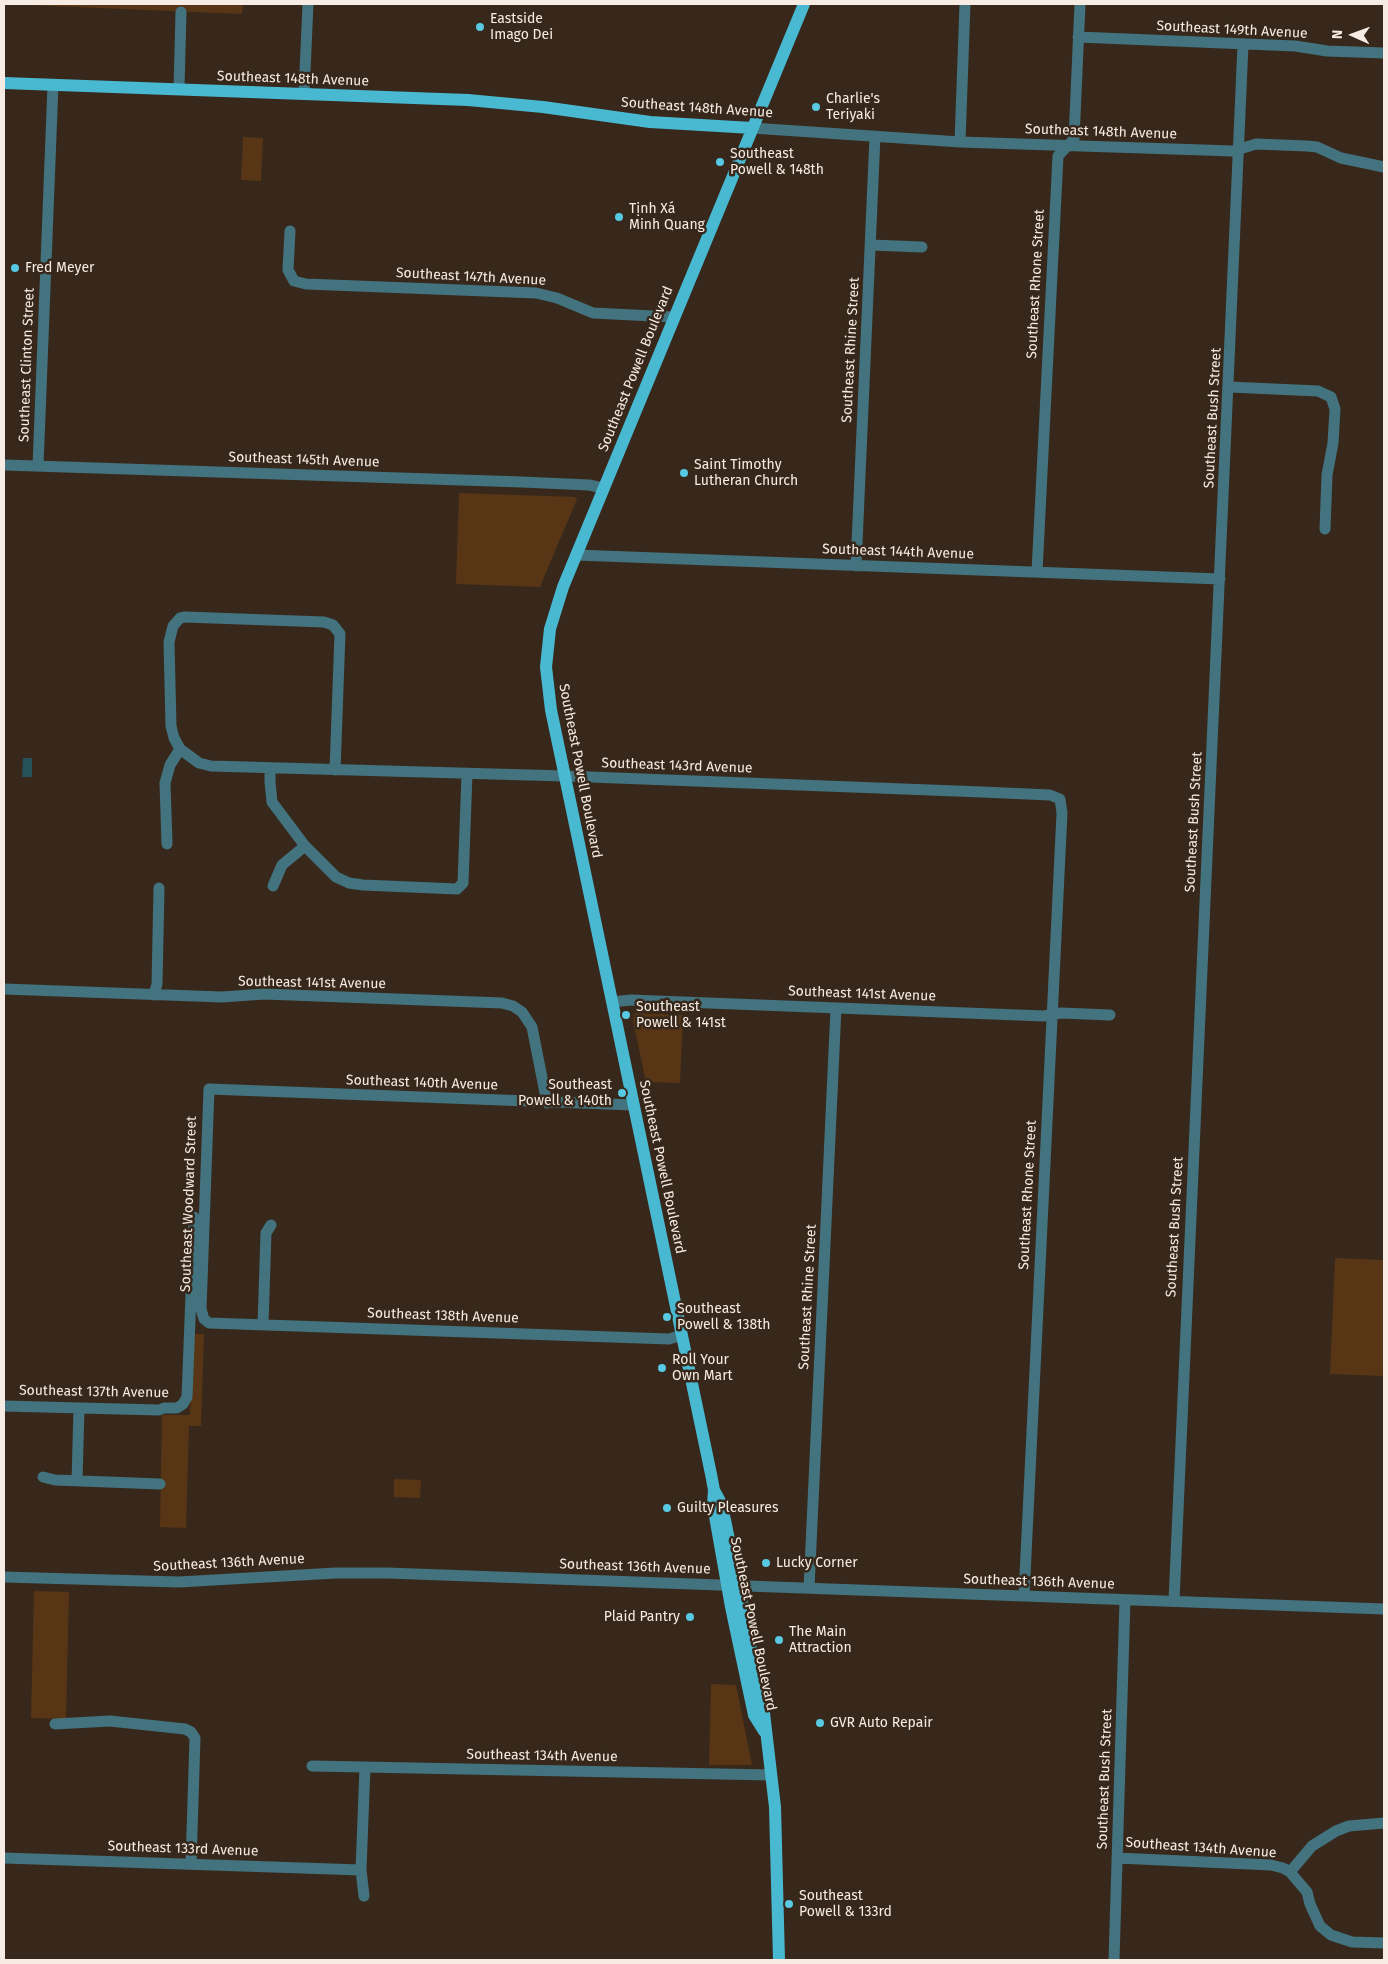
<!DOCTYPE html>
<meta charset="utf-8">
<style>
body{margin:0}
#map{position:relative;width:1388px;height:1964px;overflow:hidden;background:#37281b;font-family:"Fira Sans",sans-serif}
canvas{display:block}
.frame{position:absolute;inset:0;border:5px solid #f6ece3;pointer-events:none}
.north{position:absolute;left:1328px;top:10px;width:50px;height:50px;-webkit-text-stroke:4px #37281b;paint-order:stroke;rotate:272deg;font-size:14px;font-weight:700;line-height:20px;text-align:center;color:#f6ece3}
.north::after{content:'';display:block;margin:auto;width:18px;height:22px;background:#f6ece3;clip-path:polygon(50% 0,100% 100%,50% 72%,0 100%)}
</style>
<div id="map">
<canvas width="1388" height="1964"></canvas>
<div class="frame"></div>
<div class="north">N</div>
</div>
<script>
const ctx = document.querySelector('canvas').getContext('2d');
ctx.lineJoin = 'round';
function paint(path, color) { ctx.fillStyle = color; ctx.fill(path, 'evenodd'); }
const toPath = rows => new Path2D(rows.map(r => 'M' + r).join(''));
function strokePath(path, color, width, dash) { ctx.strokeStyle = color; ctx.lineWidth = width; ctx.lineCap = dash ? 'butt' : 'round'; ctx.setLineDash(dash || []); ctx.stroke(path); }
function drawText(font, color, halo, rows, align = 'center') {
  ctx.font = font + ' "Fira Sans",sans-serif'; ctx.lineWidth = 5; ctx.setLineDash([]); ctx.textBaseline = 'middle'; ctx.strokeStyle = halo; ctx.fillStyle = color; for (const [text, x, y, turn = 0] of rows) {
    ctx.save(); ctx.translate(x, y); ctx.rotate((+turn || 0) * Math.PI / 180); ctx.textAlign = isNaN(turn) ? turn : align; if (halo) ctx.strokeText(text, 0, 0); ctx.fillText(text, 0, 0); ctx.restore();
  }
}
paint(toPath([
 [4,4,243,4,242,14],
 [243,137,263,138,261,181,241,180],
 [459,493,575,497,577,499,540,587,456,584],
 [635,1013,683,1015,680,1083,646,1082,633,1021],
 [1335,1258,1384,1260,1384,1376,1330,1374],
 [193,1334,204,1334,201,1426,189,1426,186,1528,160,1527,162,1415,190,1415],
 [394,1479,421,1480,420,1498,394,1497],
 [34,1591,69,1592,66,1719,31,1718],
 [711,1684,736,1685,752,1765,709,1765]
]), '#583615');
paint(toPath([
 [23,758,32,758,32,777,22,777]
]), '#26505a');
strokePath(toPath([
 [1078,37,1295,46,1327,51,1384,53],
 [179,89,181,12],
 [304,94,308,4],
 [752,128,960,142,1233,151,1256,144,1307,146,1317,147,1341,158,1384,167],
 [960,142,965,4],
 [290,231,288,270,294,281,306,284,536,293,557,298,593,313,673,317],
 [871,245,922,247],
 [1229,387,1318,391,1331,397,1335,409,1333,443,1327,475,1325,529],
 [4,465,522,482,589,485,603,488],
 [38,466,53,85],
 [576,555,1220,579],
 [856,566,875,136],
 [1037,572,1058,156,1074,139,1080,4],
 [180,749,199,763,211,766,564,776,982,792,1050,795,1060,799,1062,813,1024,1596],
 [270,768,270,782,272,802,305,846,336,877,349,883,363,885,457,889,463,883,467,774],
 [167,844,165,783,170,765,180,749,174,738,171,726,169,642,173,626,180,618,185,617,324,622,333,625,340,634,335,770],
 [273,886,282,865,305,846],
 [4,989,222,997,264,994,502,1003,513,1006,522,1012,532,1027,547,1103],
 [154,995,157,984,159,888],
 [612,1002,631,1000,1044,1016,1061,1013,1110,1015],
 [634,1105,209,1089,201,1309,204,1319,209,1323,669,1339,682,1335],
 [263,1325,266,1233,271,1225],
 [4,1406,159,1410,164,1408,177,1408,183,1404,187,1397,194,1217],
 [43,1477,55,1480,160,1484],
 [77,1481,79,1408],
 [4,1577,179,1582,336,1573,387,1573,1384,1609],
 [809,1588,836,1008],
 [1174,1601,1243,45],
 [55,1724,110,1721,185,1729,191,1732,195,1738,191,1864],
 [312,1766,771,1775],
 [4,1858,361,1870],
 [1117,1858,1271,1865,1283,1868,1290,1872,1307,1892,1310,1904,1320,1926,1331,1935,1352,1942,1384,1943],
 [1290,1872,1312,1846,1336,1831,1349,1826,1384,1823],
 [364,1896,361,1870,365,1767],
 [1114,1960,1125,1600]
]), '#42737e', 11);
strokePath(toPath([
 [4,83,468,100,543,107,650,122,752,128],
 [714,1490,713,1505,731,1607,754,1715,764,1731],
 [779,1960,775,1807,764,1713,725,1520,721,1503,714,1490,711,1474,551,710,546,667,550,629,563,587,804,4]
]), '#49b9d1', 12);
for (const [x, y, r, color] of [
 [480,27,5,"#57c9e2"],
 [816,107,5,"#57c9e2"],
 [720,162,5,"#57c9e2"],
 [619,217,5,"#57c9e2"],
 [15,268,5,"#57c9e2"],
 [684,473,5,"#57c9e2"],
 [626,1015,5,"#57c9e2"],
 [622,1093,5,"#57c9e2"],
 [667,1317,5,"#57c9e2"],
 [662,1368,5,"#57c9e2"],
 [667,1508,5,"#57c9e2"],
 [766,1563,5,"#57c9e2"],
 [690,1617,5,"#57c9e2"],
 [779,1640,5,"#57c9e2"],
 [820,1723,5,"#57c9e2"],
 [789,1904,5,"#57c9e2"]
]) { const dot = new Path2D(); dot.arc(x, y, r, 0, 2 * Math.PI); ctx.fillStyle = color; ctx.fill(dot); strokePath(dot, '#37281b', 2); }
drawText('14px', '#f6ece3', '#37281b', [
 ["Eastside",490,19],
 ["Imago Dei",490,35],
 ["Charlie's",826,99],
 ["Teriyaki",826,115],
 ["Southeast",730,154],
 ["Powell & 148th",730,170],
 ["Tịnh Xá",629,209],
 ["Minh Quang",629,225],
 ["Fred Meyer",25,268],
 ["Saint Timothy",694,465],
 ["Lutheran Church",694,481],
 ["Southeast",636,1007],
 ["Powell & 141st",636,1023],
 ["Southeast",612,1085,"right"],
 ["Powell & 140th",612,1101,"right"],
 ["Southeast",677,1309],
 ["Powell & 138th",677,1325],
 ["Roll Your",672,1360],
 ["Own Mart",672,1376],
 ["Guilty Pleasures",677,1508],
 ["Lucky Corner",776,1563],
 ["Plaid Pantry",680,1617,"right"],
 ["The Main",789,1632],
 ["Attraction",789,1648],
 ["GVR Auto Repair",830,1723],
 ["Southeast",799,1896],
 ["Powell & 133rd",799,1912]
], 'left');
drawText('14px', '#f6ece3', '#37281b', [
 ["Southeast 149th Avenue",1232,30,3],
 ["Southeast 148th Avenue",293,79,2],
 ["Southeast 148th Avenue",697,108,4],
 ["Southeast 148th Avenue",1101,132,2],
 ["Southeast 147th Avenue",471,277,3],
 ["Southeast Rhone Street",1036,284,-87],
 ["Southeast Rhine Street",851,350,-87],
 ["Southeast Clinton Street",27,365,-88],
 ["Southeast Powell Boulevard",636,369,-68],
 ["Southeast Bush Street",1213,418,-87],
 ["Southeast 145th Avenue",304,460,2],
 ["Southeast 144th Avenue",898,552,2],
 ["Southeast 143rd Avenue",677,766,2],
 ["Southeast Powell Boulevard",580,771,79],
 ["Southeast Bush Street",1194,822,-87],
 ["Southeast 141st Avenue",312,983,1],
 ["Southeast 141st Avenue",862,994,2],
 ["Southeast 140th Avenue",422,1083,2],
 ["Southeast Powell Boulevard",662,1167,78],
 ["Southeast Rhone Street",1028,1195,-87],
 ["Southeast Woodward Street",189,1204,-88],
 ["Southeast Bush Street",1175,1227,-87],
 ["Southeast Rhine Street",808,1297,-87],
 ["Southeast 138th Avenue",443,1316,2],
 ["Southeast 137th Avenue",94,1392,1],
 ["Southeast 136th Avenue",229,1563,-3],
 ["Southeast 136th Avenue",635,1567,2],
 ["Southeast 136th Avenue",1039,1582,2],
 ["Southeast Powell Boulevard",753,1624,78],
 ["Southeast 134th Avenue",542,1756,1],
 ["Southeast Bush Street",1105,1779,-88],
 ["Southeast 134th Avenue",1201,1848,4],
 ["Southeast 133rd Avenue",183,1849,2]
]);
</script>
